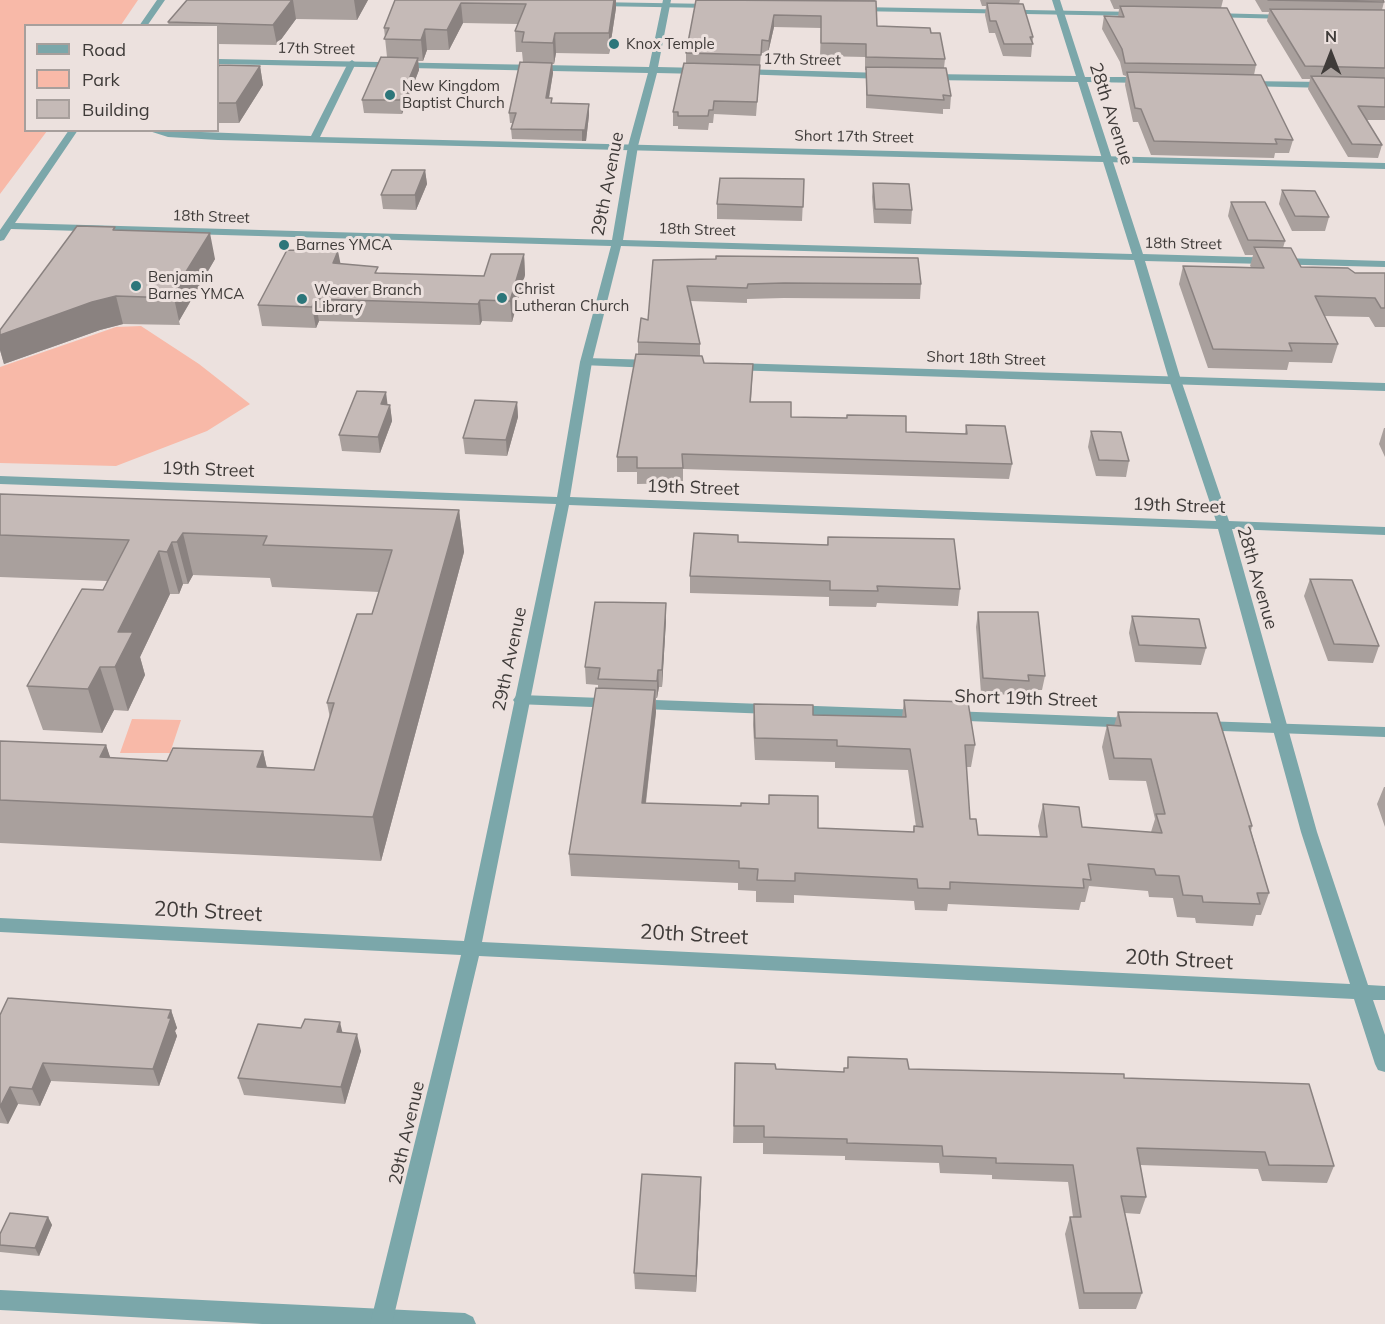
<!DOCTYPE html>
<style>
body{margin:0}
#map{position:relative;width:1385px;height:1324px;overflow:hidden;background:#ece1de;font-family:Mulish,sans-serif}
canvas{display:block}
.legend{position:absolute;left:24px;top:24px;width:195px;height:108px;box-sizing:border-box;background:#ece1de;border:2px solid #a79f9c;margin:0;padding:8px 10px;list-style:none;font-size:18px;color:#3f3b39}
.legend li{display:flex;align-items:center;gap:12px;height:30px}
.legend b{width:30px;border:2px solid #a79f9c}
.north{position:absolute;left:1301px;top:24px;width:60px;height:60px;-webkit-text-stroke:4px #ece1de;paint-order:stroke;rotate:0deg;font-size:16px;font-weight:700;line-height:24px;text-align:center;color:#3f3b39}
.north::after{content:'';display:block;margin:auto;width:21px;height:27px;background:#3f3b39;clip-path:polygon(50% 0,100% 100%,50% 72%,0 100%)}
</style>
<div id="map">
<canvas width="1385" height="1324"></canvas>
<ul class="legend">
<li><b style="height:8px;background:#7ba7aa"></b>Road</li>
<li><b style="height:16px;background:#f8b9a8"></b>Park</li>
<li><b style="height:16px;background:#c5bab7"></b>Building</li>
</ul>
<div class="north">N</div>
</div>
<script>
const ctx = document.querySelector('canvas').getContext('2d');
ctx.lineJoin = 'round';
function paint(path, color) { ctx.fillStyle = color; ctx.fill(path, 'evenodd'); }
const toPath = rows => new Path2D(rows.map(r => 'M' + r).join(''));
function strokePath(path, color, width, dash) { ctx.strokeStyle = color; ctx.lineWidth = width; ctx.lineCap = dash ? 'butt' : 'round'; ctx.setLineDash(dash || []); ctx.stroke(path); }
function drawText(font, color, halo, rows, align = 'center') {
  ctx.font = font + ' Mulish,sans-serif'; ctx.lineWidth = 6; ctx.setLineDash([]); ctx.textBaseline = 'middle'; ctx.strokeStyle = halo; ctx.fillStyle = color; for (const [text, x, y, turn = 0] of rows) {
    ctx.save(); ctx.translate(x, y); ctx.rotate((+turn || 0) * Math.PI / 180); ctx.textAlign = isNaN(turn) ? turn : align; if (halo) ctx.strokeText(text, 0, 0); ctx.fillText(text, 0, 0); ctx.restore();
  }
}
paint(toPath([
 [0,0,138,0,121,25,26,26,26,130,47,131,0,194],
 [141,326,199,364,250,404,207,431,116,466,0,463,0,367,116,327],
 [132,719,181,720,170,753,120,753]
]), '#f8b9a8');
paint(toPath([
 [593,2,713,4,717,6,713,8,596,6,592,4,593,2],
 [857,7,1139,12,1143,14,1139,16,854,11,853,9,857,7],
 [1211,13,1289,15,1293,17,1289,19,1208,17,1207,15,1211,13],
 [352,60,356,63,320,137,1385,163,1385,169,218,140,168,137,146,130,311,136,348,63,352,60],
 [586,358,653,360,659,364,653,368,582,365,580,362,586,358],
 [734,363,1385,383,1385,391,730,370,730,364,734,363],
 [521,695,923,710,929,711,931,715,929,719,923,720,516,704,513,700,516,696,521,695],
 [950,711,1135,718,1141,719,1143,723,1141,727,1135,728,944,720,942,716,944,712,950,711],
 [1201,721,1385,727,1385,737,1195,730,1193,726,1195,722,1201,721],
 [0,1290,465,1313,473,1317,476,1324,262,1324,0,1310,0,1290]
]), '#7ba7aa');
paint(toPath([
 [157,0,165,0,147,26,139,26,157,0],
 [663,0,671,0,658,67,701,68,705,71,701,74,657,73,638,146,623,240,1132,254,1078,82,929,80,925,77,929,74,1076,76,1052,0,1060,0,1085,77,1145,77,1149,80,1145,83,1087,82,1143,254,1385,261,1385,267,1145,261,1181,380,1229,521,1385,527,1385,535,1232,529,1317,832,1368,985,1385,986,1385,1000,1373,1000,1385,1035,1385,1072,1378,1070,1375,1064,1354,999,479,956,392,1324,370,1324,461,955,0,932,0,918,464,941,556,504,0,484,0,476,557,497,580,362,611,246,11,229,4,240,0,241,0,230,69,130,78,130,15,223,612,240,628,146,648,73,218,64,218,59,649,67,663,0],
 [621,246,1134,260,1169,380,1216,521,570,497,592,362,621,246],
 [569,505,1218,529,1301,832,1350,984,482,942,569,505],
 [740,69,884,73,888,76,884,79,737,74,737,70,740,69],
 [1241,81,1328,82,1332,85,1328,88,1244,86,1241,85,1241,81]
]), '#7ba7aa');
paint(toPath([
 [187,0,368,0,357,20,296,19,277,45,218,44,218,26,169,26,168,22],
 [395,0,616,0,616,8,609,54,556,53,554,64,552,64,553,73,549,98,552,98,552,103,589,115,586,141,512,139,511,129,513,123,510,123,509,113,523,62,522,52,516,52,515,31,518,24,463,23,449,50,427,50,423,61,418,61,419,70,402,114,364,113,362,100,387,57,384,28],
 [696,0,875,0,877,26,931,33,945,59,944,68,951,96,950,109,943,109,943,114,866,108,866,70,865,70,865,57,820,56,821,28,774,27,768,53,761,53,756,116,714,114,713,123,709,123,708,130,678,129,678,126,673,126,673,112,686,63,686,53],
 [980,0,1020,0,1019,4,1033,37,1031,57,1003,56,995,33,989,33,985,15,986,6,982,6],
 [1110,0,1223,0,1221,8,1256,65,1254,75,1293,140,1289,153,1275,153,1274,158,1151,155,1138,122,1133,122,1125,85,1126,76,1123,75,1120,62,1102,29,1104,16,1118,17,1119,9,1114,9],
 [1255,0,1383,0,1384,2,1382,10,1385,10,1385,120,1367,120,1382,145,1378,158,1348,157,1308,89,1310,79,1302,79,1267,21,1269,12,1262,12],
 [260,66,263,85,239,123,218,123,218,68],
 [425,170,427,184,416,210,383,209,381,195],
 [804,179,802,221,717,219,717,204],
 [873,183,912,210,911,224,874,223,872,197],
 [1282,190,1329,217,1325,231,1292,231,1279,204],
 [1231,202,1285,241,1283,248,1301,267,1355,273,1385,273,1385,327,1375,327,1369,317,1324,316,1338,344,1332,363,1289,362,1287,370,1208,368,1179,284,1183,266,1251,267,1250,266,1253,255,1245,255,1228,216],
 [115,227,115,230,215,259,179,321,180,325,123,324,100,330,4,364,0,350,0,330],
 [524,254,525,275,512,322,482,321,480,325,319,321,316,328,262,326,258,305,340,264,379,273,484,276],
 [653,260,921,284,920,299,784,298,747,299,747,303,690,301,700,344,700,356,704,363,753,364,751,402,791,417,906,432,965,434,966,425,1012,464,1009,479,683,469,683,483,637,484,637,472,617,472,617,457,638,354,638,342,648,320],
 [517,402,518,417,507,456,465,454,463,438],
 [388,405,390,405,392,421,380,453,342,451,339,435],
 [1384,428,1385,428,1385,457,1379,444],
 [1091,431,1129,461,1126,477,1096,476,1088,447],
 [0,494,459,510,464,552,381,861,0,843,0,741,106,745,110,758,167,761,263,751,267,768,314,770,330,718,327,703,372,614,379,592,272,587,270,578,193,575,188,584,183,584,179,594,170,594,140,657,145,675,128,711,114,710,102,733,43,730,27,686,103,590,107,581,0,577],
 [828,537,960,589,958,606,877,603,876,607,829,606,829,597,690,593,690,576,738,542,827,545],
 [1310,579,1379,646,1373,663,1328,661,1304,596],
 [978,612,1045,676,1042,690,1027,690,1026,696,981,693,976,627],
 [1132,616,1206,648,1201,665,1135,662,1129,633],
 [666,620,662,687,659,687,657,698,656,698,656,712,646,803,818,828,913,832,914,826,916,827,908,770,835,768,835,762,755,760,753,725,754,704,813,715,902,717,904,700,975,745,971,767,966,767,970,819,978,835,1040,837,1038,826,1043,804,1082,827,1151,832,1155,819,1146,781,1109,780,1102,747,1107,725,1114,726,1118,712,1252,826,1251,831,1269,893,1261,915,1256,915,1253,926,1196,923,1195,918,1177,917,1173,898,1149,897,1148,891,1089,886,1085,902,1081,902,1079,910,948,904,947,911,915,910,914,901,794,895,794,903,756,902,756,891,738,890,738,883,571,876,569,854,598,688,598,685,586,684,585,667],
 [1384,787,1385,787,1385,827,1377,804],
 [171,1010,177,1028,175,1031,177,1036,159,1086,51,1081,40,1106,18,1104,8,1124,0,1123,0,1015],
 [343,1032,361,1051,345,1104,244,1095,238,1078],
 [848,1057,909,1069,1124,1078,1334,1166,1327,1183,1262,1181,1258,1169,1140,1165,1146,1197,1140,1214,1125,1213,1142,1293,1136,1309,1079,1309,1065,1234,1070,1217,1073,1217,1068,1182,992,1179,992,1175,940,1173,939,1163,845,1160,845,1156,763,1154,763,1143,733,1143,735,1063,776,1069,844,1072,847,1068],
 [701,1177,696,1292,635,1289,634,1273],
 [48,1217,52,1225,39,1256,0,1252,0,1234]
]), '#a9a09d');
paint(toPath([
 [292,0,293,0,296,19,277,45,273,25],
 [354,0,368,0,357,20],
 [614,0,616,0,616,8,609,54,609,33],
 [461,3,463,23,449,50,447,30],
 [774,15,774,27,768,53,769,41],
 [425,29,427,50,423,61,421,40],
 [555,33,556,53,554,64,553,43],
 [418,58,419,70,402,114,400,100],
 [552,63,553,73,547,109,546,98],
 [260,66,263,85,239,123,236,103],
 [589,104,589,115,586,141,582,141,582,130],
 [425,170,427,184,416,210,415,195],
 [210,233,215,259,179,321,174,298,171,296],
 [338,251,342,271,333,263],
 [524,254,525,275,512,322,510,301],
 [116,296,123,324,100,330,4,364,0,350,0,335,92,302],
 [315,299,319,321,316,328,312,307],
 [480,300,482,321,480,325,478,304],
 [386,392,388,408,381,404],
 [517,402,518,417,507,456,506,440],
 [390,405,392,421,380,453,378,437],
 [459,510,464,552,381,861,373,817],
 [183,533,193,575,188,584,177,542],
 [172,542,183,584,179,594,167,552],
 [159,551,170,594,140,657,145,675,128,711,115,667,118,632],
 [666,603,666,620,662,687,662,670],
 [100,667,114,710,102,733,88,689],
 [658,670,659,687,657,698,657,681],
 [655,690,656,712,643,825,642,803],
 [106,745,121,789,100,757],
 [263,751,273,795,257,767],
 [171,1010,177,1028,175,1031,177,1036,159,1086,153,1069],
 [340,1022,344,1039,337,1032],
 [357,1034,361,1051,345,1104,341,1087],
 [43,1063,51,1081,40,1106,32,1089],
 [10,1087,18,1104,8,1124,0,1107],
 [701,1177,701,1194,696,1292,696,1276],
 [48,1217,52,1225,39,1256,35,1248]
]), '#8a8280');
const building = toPath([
 [187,0,292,0,273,25,168,22,187,0],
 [395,0,614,0,609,33,555,33,553,43,522,42,524,32,515,31,526,4,461,3,447,30,425,29,421,40,384,39,389,28,384,28,395,0],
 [696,0,876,1,877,26,930,28,931,33,940,33,945,59,866,57,866,44,821,43,821,16,774,15,769,41,762,40,761,55,686,53,696,0],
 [1268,0,1383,0,1384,2,1268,0],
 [987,3,1023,4,1033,37,1030,37,1033,44,1004,44,996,21,990,21,987,3],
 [1120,6,1227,8,1256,65,1125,63,1122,49,1104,16,1124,17,1120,6],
 [1270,9,1385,10,1385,68,1305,66,1270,9],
 [381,57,418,58,400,100,362,100,381,57],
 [520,62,552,63,546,98,552,98,551,103,589,104,585,130,511,129,516,113,509,113,520,62],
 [684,63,760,65,757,102,714,101,713,110,709,110,708,116,678,116,678,112,673,112,684,63],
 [219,65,260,66,236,103,218,103,218,68,219,65],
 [866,67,946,68,951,96,943,95,944,100,867,95,866,67],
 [1127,72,1261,75,1293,140,1275,139,1277,144,1154,141,1141,109,1135,108,1127,72],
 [1311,76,1385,78,1385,107,1358,106,1382,145,1352,144,1311,76],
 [392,170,425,170,415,195,381,195,392,170],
 [720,178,804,179,803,207,717,204,720,178],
 [873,183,909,184,912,210,875,209,873,183],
 [1282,190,1315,191,1329,217,1295,216,1282,190],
 [1231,202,1265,202,1285,241,1248,240,1231,202],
 [77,226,115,227,113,230,210,233,171,296,174,298,116,296,92,302,0,335,0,330,77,226],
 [1254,247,1291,248,1301,267,1348,268,1355,273,1385,273,1385,308,1381,308,1375,298,1315,296,1338,344,1289,343,1292,351,1213,349,1183,266,1264,268,1254,247],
 [287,250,338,251,333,263,378,267,375,273,484,276,491,254,524,254,510,301,480,300,478,304,315,299,312,307,258,305,287,250],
 [716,256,918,258,921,284,784,283,748,284,747,288,687,286,700,344,638,342,641,318,648,320,653,260,716,259,716,256],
 [636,354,702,356,704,363,753,364,750,402,791,402,791,417,847,418,847,415,906,416,906,432,967,434,966,425,1005,426,1012,464,682,454,683,468,637,468,637,457,617,457,636,354],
 [357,391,386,392,381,404,390,405,378,437,339,435,357,391],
 [475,400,517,402,506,440,463,438,475,400],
 [1091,431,1121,432,1129,461,1099,460,1091,431],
 [0,494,459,510,373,817,0,800,0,741,106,745,100,757,167,761,173,748,263,751,257,767,314,770,334,703,327,703,357,614,372,614,392,550,263,545,267,536,183,533,177,542,172,542,167,552,159,551,118,632,133,632,115,667,100,667,88,689,27,686,82,589,103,590,129,540,0,535,0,494],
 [694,533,738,535,738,542,828,545,828,537,954,539,960,589,877,586,878,591,830,590,830,581,690,576,694,533],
 [1310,579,1352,580,1379,646,1334,644,1310,579],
 [595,602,666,603,662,670,658,670,657,681,598,679,600,668,585,667,595,602],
 [978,612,1038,612,1045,676,1028,675,1029,681,983,678,978,612],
 [1132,616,1199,619,1206,648,1139,645,1132,616],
 [596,688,655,690,642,803,741,806,741,803,769,804,769,795,818,796,818,828,914,832,914,826,923,827,910,749,837,746,837,740,755,738,754,704,813,705,813,715,906,717,904,700,968,702,975,745,965,745,970,819,976,819,978,835,1047,837,1043,804,1079,807,1082,827,1162,833,1156,814,1165,814,1151,759,1114,758,1107,725,1121,726,1118,712,1217,713,1252,826,1249,826,1269,893,1257,893,1260,904,1203,902,1202,896,1183,895,1179,876,1156,875,1154,869,1088,864,1091,880,1083,879,1084,888,950,882,950,889,918,888,917,879,795,873,795,881,757,880,758,869,739,868,739,861,569,854,596,688],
 [8,998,171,1010,168,1018,171,1018,153,1069,43,1063,32,1089,10,1087,0,1107,0,1015,8,998],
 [305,1019,340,1022,337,1032,357,1034,341,1087,238,1078,258,1024,301,1028,305,1019],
 [848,1057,907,1059,909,1069,1124,1074,1124,1078,1309,1084,1334,1166,1269,1165,1265,1152,1137,1148,1146,1197,1121,1196,1142,1293,1084,1293,1070,1217,1081,1217,1073,1165,996,1163,996,1158,943,1156,942,1146,847,1143,847,1139,764,1137,764,1126,734,1126,735,1063,775,1064,776,1069,844,1072,844,1068,848,1068,848,1057],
 [642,1174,701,1177,696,1276,634,1273,642,1174],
 [10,1213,48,1217,35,1248,0,1245,0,1234,10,1213]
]);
paint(building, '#c5bab7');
strokePath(building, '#8a8280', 1.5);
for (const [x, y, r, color] of [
 [614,44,6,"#2c767a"],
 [390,95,6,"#2c767a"],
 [284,245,6,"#2c767a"],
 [136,286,6,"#2c767a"],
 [502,298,6,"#2c767a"],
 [302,299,6,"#2c767a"]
]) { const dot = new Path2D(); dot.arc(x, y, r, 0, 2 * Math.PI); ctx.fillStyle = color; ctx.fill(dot); strokePath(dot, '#ece1de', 2); }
drawText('15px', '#3f3b39', '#ece1de', [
 ["Knox Temple",626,44],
 ["New Kingdom",402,86],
 ["Baptist Church",402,103],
 ["Barnes YMCA",296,245],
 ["Benjamin",148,277],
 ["Barnes YMCA",148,294],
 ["Christ",514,289],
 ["Lutheran Church",514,306],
 ["Weaver Branch",314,290],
 ["Library",314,307]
], 'left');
drawText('15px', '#3f3b39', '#ece1de', [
 ["17th Street",316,49,1],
 ["17th Street",802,60,1],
 ["Short 17th Street",854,137,1],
 ["18th Street",211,217,2],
 ["18th Street",697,230,2],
 ["18th Street",1183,244,1],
 ["Short 18th Street",986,359,2]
]);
drawText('18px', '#3f3b39', '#ece1de', [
 ["28th Avenue",1111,114,72],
 ["29th Avenue",608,184,-79],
 ["19th Street",208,470,2],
 ["19th Street",693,488,2],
 ["19th Street",1179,506,2],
 ["28th Avenue",1257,578,74],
 ["29th Avenue",510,659,-78],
 ["Short 19th Street",1026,699,2],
 ["29th Avenue",407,1133,-77]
]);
drawText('21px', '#3f3b39', '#ece1de', [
 ["20th Street",208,912,3],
 ["20th Street",694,935,3],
 ["20th Street",1179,960,3]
]);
</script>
